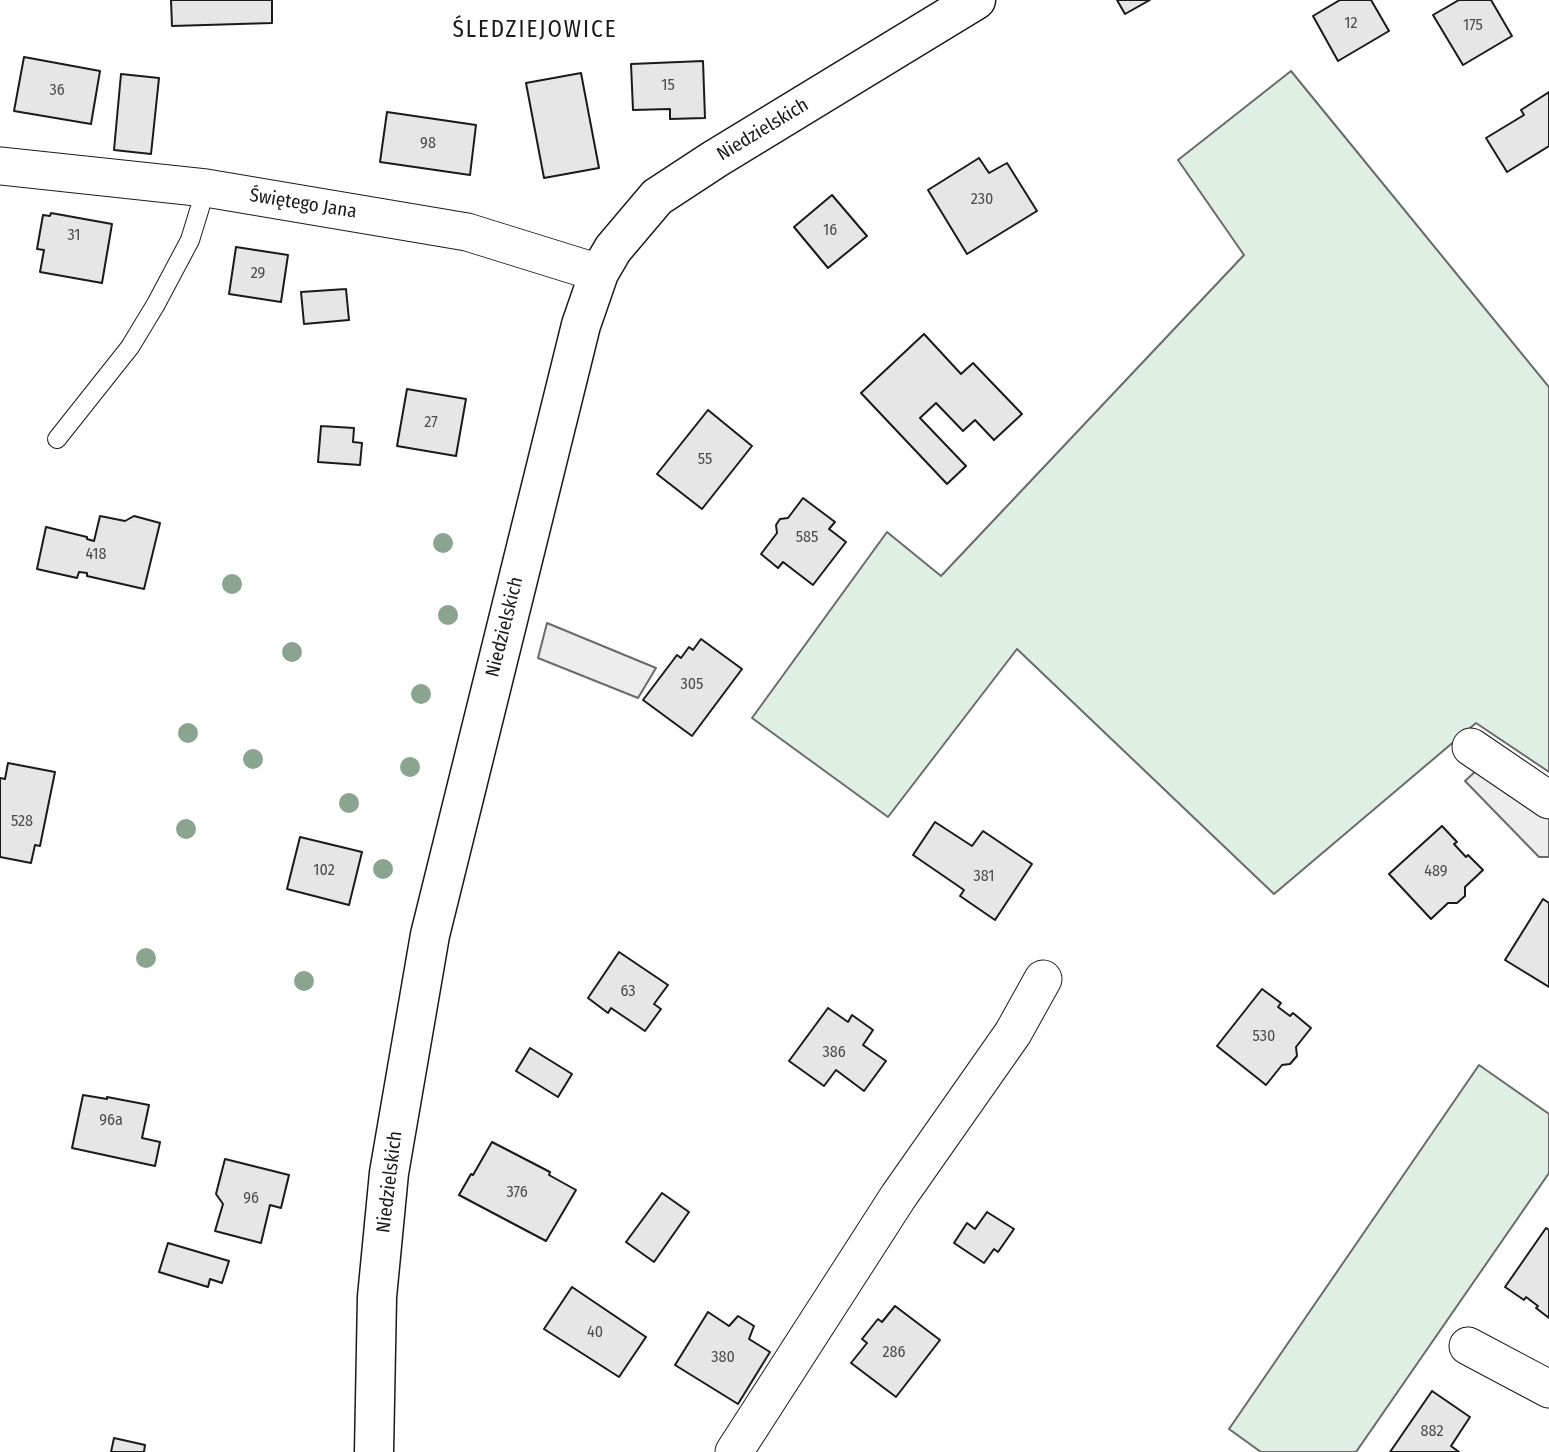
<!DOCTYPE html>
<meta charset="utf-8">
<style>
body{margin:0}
canvas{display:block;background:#fff}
</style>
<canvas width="1549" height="1452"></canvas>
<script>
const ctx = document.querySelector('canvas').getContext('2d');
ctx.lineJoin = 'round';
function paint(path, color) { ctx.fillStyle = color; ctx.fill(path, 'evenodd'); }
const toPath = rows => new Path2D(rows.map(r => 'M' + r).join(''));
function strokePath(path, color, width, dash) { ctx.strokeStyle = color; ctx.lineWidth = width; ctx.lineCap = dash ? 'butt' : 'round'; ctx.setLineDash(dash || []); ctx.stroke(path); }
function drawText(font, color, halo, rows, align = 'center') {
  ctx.font = font + ' "Fira Sans Condensed",sans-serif'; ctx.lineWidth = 5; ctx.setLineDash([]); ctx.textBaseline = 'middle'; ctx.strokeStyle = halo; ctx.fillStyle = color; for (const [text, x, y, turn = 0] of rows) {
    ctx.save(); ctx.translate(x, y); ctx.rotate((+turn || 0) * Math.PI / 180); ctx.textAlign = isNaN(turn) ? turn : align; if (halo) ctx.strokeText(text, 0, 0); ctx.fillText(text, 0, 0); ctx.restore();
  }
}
const green = toPath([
 [1291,71,1549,387,1549,772,1476,723,1274,894,1017,649,888,817,752,718,887,532,941,576,1244,255,1178,160,1291,71],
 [1479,1065,1549,1114,1549,1173,1356,1452,1261,1452,1229,1429,1479,1065]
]);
paint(green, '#e0efe3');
strokePath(green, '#6a6a6a', 2);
const parking = toPath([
 [547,623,656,668,638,698,538,658,547,623],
 [1478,769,1549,816,1549,857,1539,857,1465,781,1478,769]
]);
paint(parking, '#ededed');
strokePath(parking, '#6a6a6a', 2);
const building = toPath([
 [171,0,272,0,272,23,172,26,171,0],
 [1117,0,1150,0,1125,14,1117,0],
 [1340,0,1371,0,1389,31,1338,61,1313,16,1340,0],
 [1459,0,1491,0,1512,36,1463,65,1433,15,1459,0],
 [24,57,100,71,91,124,14,111,24,57],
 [703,61,705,118,670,119,670,109,633,110,631,64,703,61],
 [581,73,599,168,544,178,526,83,581,73],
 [121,74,159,78,151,154,114,150,121,74],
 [1549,92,1549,146,1507,172,1486,138,1524,115,1521,110,1549,92],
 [387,112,476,125,470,175,380,162,387,112],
 [979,158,989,173,1007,163,1037,211,967,254,928,190,979,158],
 [832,195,867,236,828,268,794,227,832,195],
 [51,213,112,224,102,283,40,272,44,250,37,249,43,215,50,216,51,213],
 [236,247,288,255,281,302,229,294,236,247],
 [346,289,349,320,304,324,301,292,346,289],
 [924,334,961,374,973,363,1022,414,994,440,975,420,963,431,936,403,920,418,966,466,947,484,861,393,924,334],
 [407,389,466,399,456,456,397,446,407,389],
 [708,410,752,446,702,509,657,474,708,410],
 [321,426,354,428,353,442,362,443,360,465,318,462,321,426],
 [803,498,835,522,829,529,846,542,813,585,783,562,778,568,761,554,777,533,776,525,780,519,788,518,803,498],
 [100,516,125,521,134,516,160,523,144,589,87,576,87,573,79,572,77,578,37,569,46,527,87,537,87,539,94,541,100,516],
 [701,639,742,669,692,736,643,700,677,655,681,658,689,647,693,650,701,639],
 [8,763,55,772,40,846,35,845,31,863,0,857,0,778,5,779,8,763],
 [935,822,972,846,983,831,1032,864,995,920,960,896,964,890,913,855,935,822],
 [1442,826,1457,842,1454,844,1466,857,1468,855,1483,870,1465,887,1465,896,1457,903,1448,903,1431,919,1389,874,1442,826],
 [300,837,362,852,349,905,287,889,300,837],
 [1543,899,1549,903,1549,987,1505,960,1543,899],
 [619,952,668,985,654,1004,661,1009,645,1031,611,1008,608,1013,588,998,619,952],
 [1262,989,1281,1003,1278,1007,1290,1016,1293,1013,1311,1028,1296,1047,1297,1056,1290,1064,1282,1065,1266,1085,1217,1046,1262,989],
 [828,1008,848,1022,852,1015,873,1030,863,1045,886,1061,864,1091,836,1070,824,1086,789,1061,828,1008],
 [530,1048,572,1074,558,1097,516,1071,530,1048],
 [83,1095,107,1099,107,1097,149,1105,142,1138,160,1142,155,1166,72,1148,83,1095],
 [492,1142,550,1172,549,1175,576,1190,546,1241,459,1195,471,1174,473,1175,492,1142],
 [225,1159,289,1175,281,1208,270,1205,261,1243,215,1231,223,1204,216,1194,225,1159],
 [662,1193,689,1212,654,1262,626,1242,662,1193],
 [987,1212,1014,1229,998,1252,994,1249,984,1263,954,1243,967,1223,975,1229,987,1212],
 [1546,1228,1549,1230,1549,1318,1536,1308,1538,1306,1526,1297,1524,1300,1505,1287,1546,1228],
 [168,1243,229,1261,222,1283,210,1279,208,1287,159,1272,168,1243],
 [572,1287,646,1337,619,1377,544,1329,572,1287],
 [895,1306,940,1340,896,1397,851,1363,867,1343,862,1339,878,1319,882,1322,895,1306],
 [708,1312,729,1326,738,1316,754,1326,749,1339,770,1352,738,1404,675,1365,708,1312],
 [1432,1391,1470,1417,1451,1446,1459,1452,1390,1452,1432,1391],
 [114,1438,145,1445,144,1452,111,1452,114,1438]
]);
paint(building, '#e6e6e6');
strokePath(building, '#1a1a1a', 2);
const lane = toPath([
 [57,439,130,347,156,304,190,240,206,188]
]);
const street = toPath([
 [0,166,206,188,467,232,599,273],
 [1471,747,1549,800],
 [1468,1346,1549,1389],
 [734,1452,898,1197,1013,1033,1043,979]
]);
const secondary = toPath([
 [374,1452,377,1297,389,1173,430,935,581,325,599,273,613,249,657,197,715,159,976,0]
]);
strokePath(lane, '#1a1a1a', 20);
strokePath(street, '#1a1a1a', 39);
strokePath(secondary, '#1a1a1a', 41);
strokePath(lane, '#fff', 18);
strokePath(street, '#fff', 37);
strokePath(secondary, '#fff', 38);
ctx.fillStyle = '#8aa48f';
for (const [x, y] of [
 [443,543],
 [232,584],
 [448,615],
 [292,652],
 [421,694],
 [188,733],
 [253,759],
 [410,767],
 [349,803],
 [186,829],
 [383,869],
 [146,958],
 [304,981]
]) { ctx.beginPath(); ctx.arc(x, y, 10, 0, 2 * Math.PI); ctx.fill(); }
drawText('16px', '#4d4d4d', null, [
 ["12",1351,24],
 ["175",1473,26],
 ["15",668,86],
 ["36",57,91],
 ["98",428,144],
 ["230",982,200],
 ["16",830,231],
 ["31",74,236],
 ["29",258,274],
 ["27",431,423],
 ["55",705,460],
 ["585",807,538],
 ["418",96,555],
 ["305",692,685],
 ["528",22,822],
 ["102",324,871],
 ["489",1436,872],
 ["381",984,877],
 ["63",628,992],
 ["530",1264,1037],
 ["386",834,1053],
 ["96a",111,1121],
 ["376",517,1193],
 ["96",251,1199],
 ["40",595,1333],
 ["286",894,1353],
 ["380",723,1358],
 ["882",1432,1432]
]);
drawText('19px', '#1a1a1a', '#fff', [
 ["Niedzielskich",763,130,-31],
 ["Świętego Jana",303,204,9],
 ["Niedzielskich",505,627,-76],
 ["Niedzielskich",390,1182,-83]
]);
ctx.letterSpacing = '2px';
drawText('23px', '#1a1a1a', '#fff', [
 ["ŚLEDZIEJOWICE",535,31]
]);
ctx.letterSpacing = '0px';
</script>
